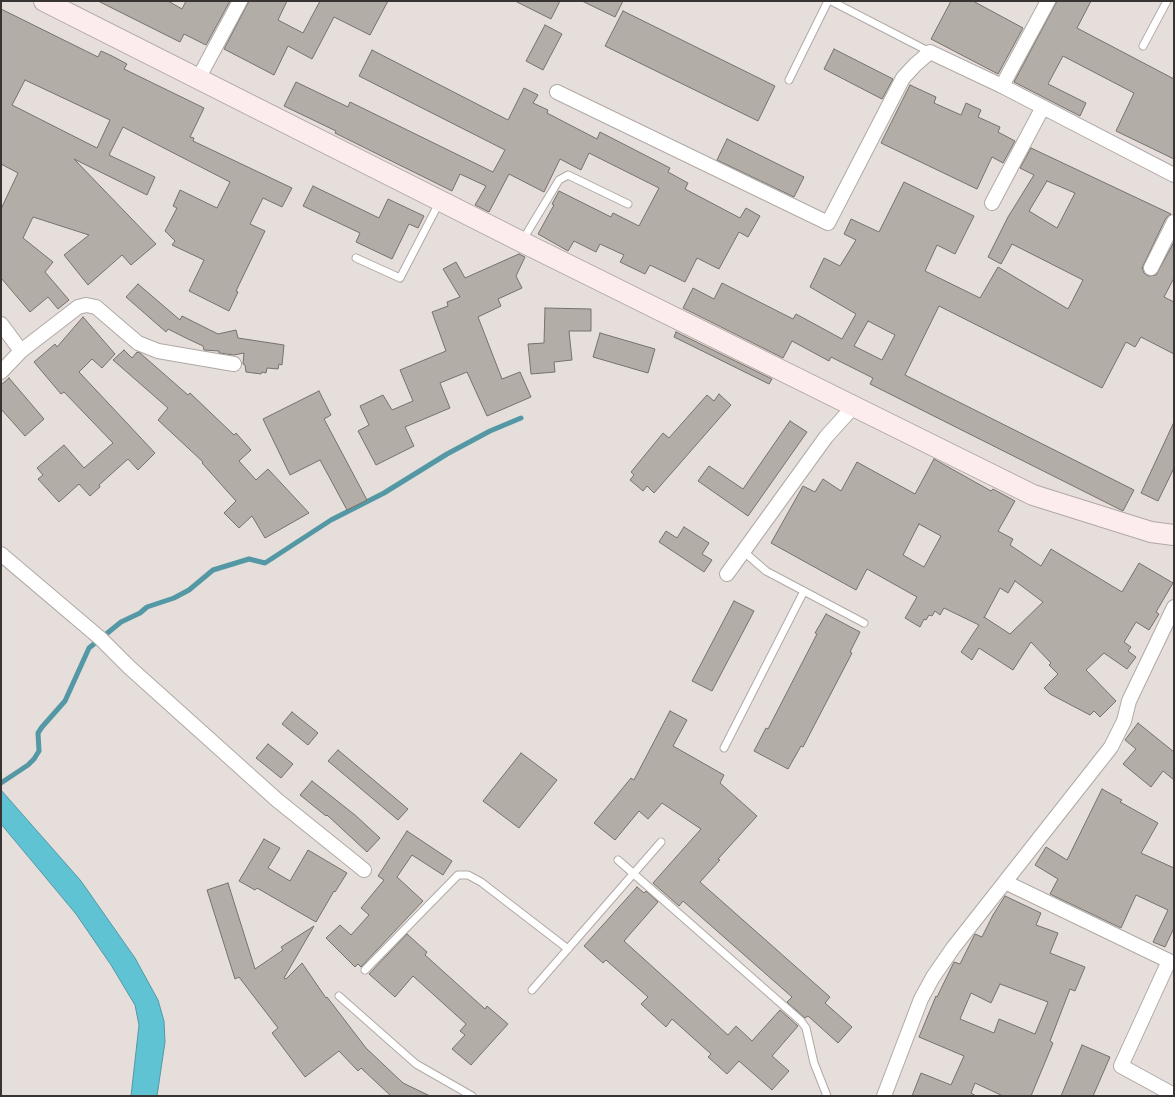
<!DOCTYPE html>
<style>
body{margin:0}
#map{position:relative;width:1175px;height:1097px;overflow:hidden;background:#e6deda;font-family:"Golos Text",sans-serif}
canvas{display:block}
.frame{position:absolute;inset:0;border:2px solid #373433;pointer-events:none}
</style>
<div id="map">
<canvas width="1175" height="1097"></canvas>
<div class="frame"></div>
</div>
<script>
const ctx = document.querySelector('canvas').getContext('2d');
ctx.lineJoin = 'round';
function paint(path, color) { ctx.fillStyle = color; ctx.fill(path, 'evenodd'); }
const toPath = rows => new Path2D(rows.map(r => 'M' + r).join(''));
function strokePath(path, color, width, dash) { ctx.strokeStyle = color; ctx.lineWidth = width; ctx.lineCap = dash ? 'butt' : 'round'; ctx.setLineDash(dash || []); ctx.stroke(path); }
const water = toPath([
 [1,790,81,881,135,958,158,1000,164,1021,165,1042,157,1096,131,1096,139,1025,135,1005,111,965,76,914,1,824,1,790]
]);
paint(water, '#5fc3d4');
strokePath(water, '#5398a4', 1);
strokePath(toPath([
 [1,783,28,765,34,759,39,751,38,733,42,727,65,701,89,648,121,622,140,613,147,607,174,598,189,590,213,570,249,559,265,563,331,520,384,493,447,454,490,431,521,418]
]), '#5398a4', 5);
const building = toPath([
 [98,1,168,1,182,9,186,1,230,1,206,45,184,34,180,42,98,1],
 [249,1,287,1,278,20,303,33,320,1,388,1,370,35,334,17,312,59,288,46,274,75,224,49,249,1],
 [515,1,560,1,551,19,515,1],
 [582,1,623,1,615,17,582,1],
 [951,1,973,1,1023,28,998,74,931,39,951,1],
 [1057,1,1091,1,1077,28,1174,79,1174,159,1116,131,1134,93,1063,56,1048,84,1086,103,1080,116,1014,82,1057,1],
 [1,9,98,57,101,51,112,56,127,64,124,69,204,108,190,137,194,138,193,141,292,188,282,207,263,198,250,224,265,231,236,291,238,292,229,311,189,291,204,260,172,245,175,241,165,231,177,208,173,206,180,190,217,208,230,182,123,127,109,155,155,177,147,195,74,159,156,244,131,265,122,255,88,285,64,255,89,235,33,217,23,238,53,262,45,272,69,300,58,309,48,297,30,312,1,278,1,209,18,173,1,164,1,9],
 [25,80,110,120,97,148,12,105,25,80],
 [623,11,775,86,758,121,605,46,623,11],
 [545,25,562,34,543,70,526,61,545,25],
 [834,49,893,79,882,99,824,69,834,49],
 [372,50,508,120,524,88,538,95,533,103,548,110,547,113,597,139,600,132,670,168,668,172,688,183,685,189,740,218,746,208,760,216,748,237,739,232,719,269,697,258,685,282,650,265,645,274,620,262,624,255,600,244,596,252,574,241,568,251,538,234,554,205,552,204,559,191,611,217,613,213,639,226,659,188,589,153,581,170,560,159,544,192,509,174,489,212,475,205,486,186,460,174,452,191,335,133,336,131,284,106,296,82,348,107,350,102,493,172,505,150,359,76,372,50],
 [910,85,936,97,934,103,961,115,966,103,981,110,978,117,1000,127,998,132,1015,141,1003,163,992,157,977,189,881,143,910,85],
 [727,139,804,177,794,197,717,160,727,139],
 [1031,148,1171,214,1166,218,1142,268,1144,273,1148,276,1156,275,1174,242,1174,278,1164,297,1174,302,1174,354,1141,337,1135,347,1126,342,1102,388,939,306,905,375,1134,490,1123,511,870,384,873,378,831,357,829,361,792,341,783,358,683,308,693,288,714,299,722,283,793,319,796,314,842,339,856,314,810,287,824,258,840,266,856,240,844,234,851,219,879,232,904,182,974,216,955,254,937,245,925,271,980,298,998,267,1068,309,1083,280,1012,244,1001,264,988,257,1008,217,1034,175,1020,168,1031,148],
 [1047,181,1075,193,1057,228,1029,211,1047,181],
 [868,321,895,335,882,360,854,346,868,321],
 [313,186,379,218,388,199,424,216,418,228,409,224,392,259,356,242,360,233,303,206,313,186],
 [519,254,525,257,516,276,522,288,498,299,501,306,478,317,502,379,520,372,531,397,487,416,467,372,440,383,450,408,405,427,414,446,376,465,358,431,369,425,360,406,383,395,392,410,413,401,400,370,446,351,432,312,448,306,447,302,460,297,443,269,456,262,465,278,519,254],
 [138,284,180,320,182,316,218,334,236,330,238,338,284,345,282,365,279,364,278,369,267,368,266,373,262,372,261,374,246,372,245,365,243,364,244,353,234,355,219,353,219,351,204,350,203,346,188,339,168,329,166,332,126,297,138,284],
 [545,308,591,309,591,331,569,331,572,360,554,362,555,372,531,374,528,344,544,343,545,308],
 [83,317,115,354,102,368,92,359,79,372,155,453,138,470,128,459,99,485,100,487,90,496,79,484,59,502,38,479,43,475,37,468,64,445,84,468,113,443,64,392,61,394,34,362,55,344,57,347,83,317],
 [676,332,772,379,769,384,674,337,676,332],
 [600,333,655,349,648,373,593,357,600,333],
 [124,350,132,358,137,352,140,353,188,395,190,393,234,435,236,433,251,450,239,461,256,480,268,469,309,513,265,538,252,516,239,528,224,513,236,501,202,463,203,462,158,420,168,408,113,360,124,350],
 [9,378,44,419,25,436,1,409,1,385,9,378],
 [319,391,331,415,324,419,367,500,347,510,320,460,290,475,263,419,319,391],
 [719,394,731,405,654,493,647,486,643,491,630,480,634,475,631,472,663,433,669,438,707,395,714,401,719,394],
 [790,421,807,432,748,516,698,481,709,466,743,489,790,421],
 [1174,422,1174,468,1158,501,1141,493,1174,422],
 [934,459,991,491,993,489,1015,501,998,531,1013,539,1010,545,1041,566,1051,549,1122,592,1139,563,1173,583,1156,612,1159,614,1149,630,1136,622,1124,642,1131,647,1128,651,1136,657,1127,669,1104,653,1086,670,1116,701,1100,717,1094,711,1090,715,1050,694,1044,688,1058,674,1049,665,1051,663,1031,642,1013,670,979,648,972,660,961,652,979,625,944,608,940,615,935,611,932,616,929,615,926,620,924,619,920,627,905,618,917,597,867,569,856,590,771,543,803,486,815,492,823,479,841,491,857,462,915,494,934,459],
 [919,524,941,536,924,567,903,555,919,524],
 [1015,581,1043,602,1010,634,984,617,984,618,1000,588,1008,593,1015,581],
 [684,527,709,543,702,554,712,560,704,572,659,542,666,531,677,538,684,527],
 [734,601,754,611,712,691,692,681,734,601],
 [826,614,860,632,850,652,852,653,803,747,801,746,788,769,754,751,766,728,768,729,817,634,815,633,826,614],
 [670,711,687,720,673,746,724,775,720,783,757,816,718,859,720,860,700,882,830,997,825,1003,852,1027,838,1043,808,1016,805,1018,787,1002,792,997,683,901,679,906,653,883,701,829,662,803,648,819,639,811,615,840,594,823,631,778,634,780,670,711],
 [292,712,318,733,308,745,282,724,292,712],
 [1138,723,1174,752,1174,780,1163,771,1151,787,1123,764,1136,749,1125,740,1138,723],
 [268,744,293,764,281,778,256,758,268,744],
 [338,750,408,809,398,820,328,761,338,750],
 [521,753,557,780,519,828,483,801,521,753],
 [312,781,355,815,380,838,367,852,327,815,326,816,300,795,312,781],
 [1102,789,1122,800,1120,802,1158,823,1141,853,1174,868,1174,928,1165,947,1153,942,1168,910,1136,895,1121,928,1050,894,1058,879,1035,865,1046,847,1067,860,1102,789],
 [407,831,452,861,443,875,412,855,397,877,423,901,361,967,358,964,355,967,326,938,340,925,351,935,369,915,361,908,384,880,378,876,407,831],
 [264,839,280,848,268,868,290,881,308,850,347,873,335,892,334,891,316,922,257,888,255,890,239,881,264,839],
 [228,883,255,969,283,950,281,947,314,926,284,978,286,979,302,963,326,998,327,997,366,1048,403,1083,430,1096,391,1096,361,1068,358,1071,339,1051,305,1077,272,1033,278,1028,239,977,235,979,207,890,228,883],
 [637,887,644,893,646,891,658,902,624,941,728,1035,736,1026,752,1041,780,1010,798,1026,772,1056,789,1071,772,1090,739,1061,727,1074,708,1057,711,1054,672,1019,666,1027,641,1004,648,997,606,960,603,963,584,946,637,887],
 [1005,896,1041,913,1036,925,1058,933,1050,953,1085,967,1075,991,1070,989,1050,1041,1053,1043,1031,1096,1003,1096,975,1083,971,1093,976,1096,912,1096,921,1073,951,1085,964,1056,919,1037,936,996,937,997,954,962,960,964,975,934,982,937,993,915,1005,896],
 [1000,984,1048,1002,1035,1034,999,1019,994,1033,960,1019,971,993,991,1003,1000,984],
 [407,934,427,952,425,955,485,1009,487,1006,508,1024,471,1065,452,1049,465,1035,460,1031,466,1024,413,976,395,997,369,974,407,934],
 [1082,1045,1110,1057,1093,1096,1061,1096,1082,1045]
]);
paint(building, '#b2ada7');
strokePath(building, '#76716c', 1);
const lane = toPath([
 [831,1,930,52],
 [1143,46,1167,1],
 [789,80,828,1],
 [522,241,559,180,568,175,628,204],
 [356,258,400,278,439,203],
 [743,551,766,571,864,623],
 [724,748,804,591],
 [618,860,801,1021,806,1028,814,1063,827,1096],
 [365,970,458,875,468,875,481,882,568,949],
 [532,990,661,842],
 [339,996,416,1064,472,1096]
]);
const street = toPath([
 [198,79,240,1],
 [1002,86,1048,1],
 [557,92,828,223,903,78,915,65,930,52,1002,86,1174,175],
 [992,203,1043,107],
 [1151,268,1174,222],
 [1,324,21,351],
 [1,372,21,351,78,307,86,305,96,307,138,343,158,351,234,364],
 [1,554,100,638,129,667,277,800,364,870],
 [727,574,826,437,854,406],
 [1005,882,1169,961,1121,1066,1174,1095],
 [884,1096,921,999,933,977,953,948,1111,747,1124,721,1129,701,1174,607]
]);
const secondary = toPath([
 [44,1,522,242,1033,495,1151,532,1174,535]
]);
strokePath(lane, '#b0a9a5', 9);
strokePath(street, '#b0a9a5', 16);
strokePath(secondary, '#b0a9a5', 22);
strokePath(lane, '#fff', 7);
strokePath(street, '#fff', 14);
strokePath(secondary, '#fcecee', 20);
</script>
